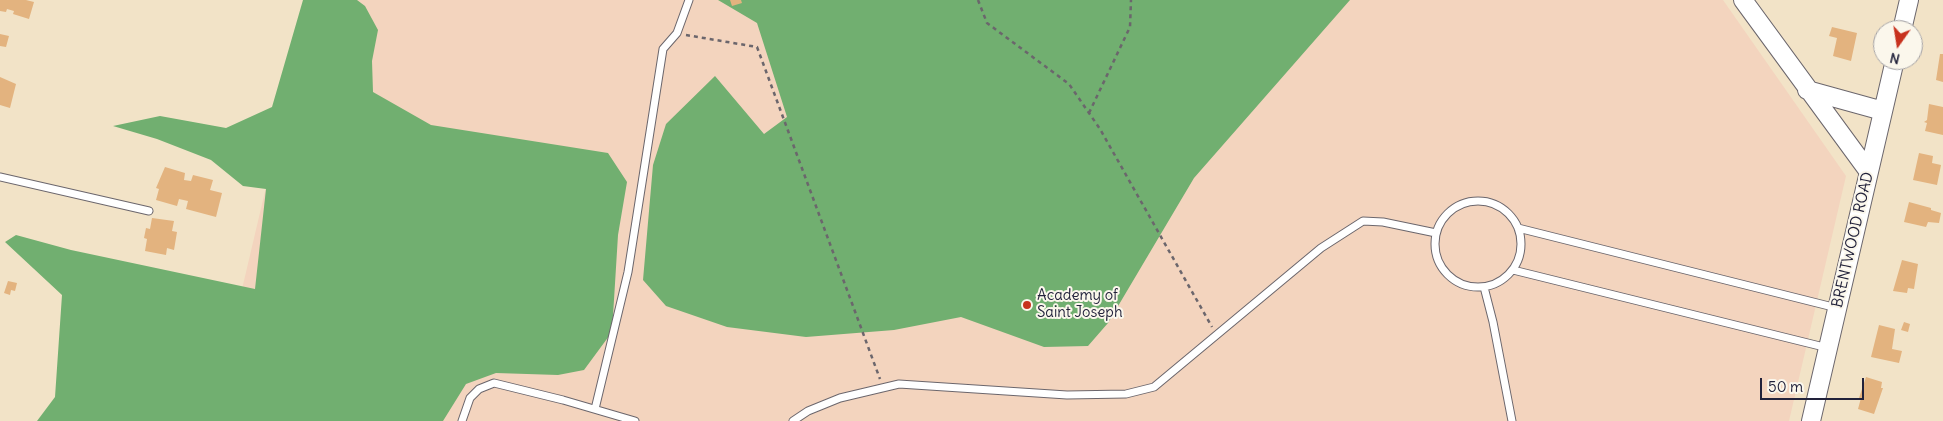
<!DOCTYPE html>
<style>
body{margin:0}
#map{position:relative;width:1943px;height:421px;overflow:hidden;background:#f2e3c7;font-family:Delius,sans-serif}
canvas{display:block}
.north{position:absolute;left:1873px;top:20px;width:50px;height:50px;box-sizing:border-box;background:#fbf7ec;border:1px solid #a4a2a5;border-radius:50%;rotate:193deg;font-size:14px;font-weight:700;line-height:20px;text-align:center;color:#22223b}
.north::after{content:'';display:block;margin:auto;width:18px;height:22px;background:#c8321e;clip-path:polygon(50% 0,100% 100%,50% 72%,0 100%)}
.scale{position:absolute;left:1760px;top:378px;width:104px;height:22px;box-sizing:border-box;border:2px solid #22223b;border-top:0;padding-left:6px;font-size:15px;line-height:18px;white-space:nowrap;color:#22223b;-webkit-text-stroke:4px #fbf7ec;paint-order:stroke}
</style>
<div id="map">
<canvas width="1943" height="421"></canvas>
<div class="north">N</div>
<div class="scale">50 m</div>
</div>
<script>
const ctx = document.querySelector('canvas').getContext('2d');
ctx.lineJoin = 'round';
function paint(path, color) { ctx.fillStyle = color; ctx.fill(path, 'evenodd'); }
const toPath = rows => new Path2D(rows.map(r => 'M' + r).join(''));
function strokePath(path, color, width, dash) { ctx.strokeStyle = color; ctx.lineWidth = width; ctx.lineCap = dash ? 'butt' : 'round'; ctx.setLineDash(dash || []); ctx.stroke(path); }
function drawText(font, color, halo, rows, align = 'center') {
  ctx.font = font + ' Delius,sans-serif'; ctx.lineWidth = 4; ctx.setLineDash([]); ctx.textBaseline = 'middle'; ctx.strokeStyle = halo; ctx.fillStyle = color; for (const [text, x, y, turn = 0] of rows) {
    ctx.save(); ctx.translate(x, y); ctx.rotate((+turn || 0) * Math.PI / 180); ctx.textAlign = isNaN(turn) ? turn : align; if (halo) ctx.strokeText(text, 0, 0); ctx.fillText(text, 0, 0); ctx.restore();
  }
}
paint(toPath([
 [310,0,1723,0,1846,176,1789,421,211,421]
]), '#f3d4be');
paint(toPath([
 [303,0,357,0,365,6,378,30,372,61,373,92,431,125,608,153,627,182,618,235,612,332,584,370,558,375,496,373,466,384,443,421,37,421,55,397,62,295,5,242,16,235,71,250,255,289,266,189,243,186,211,160,157,139,113,126,160,116,226,128,272,107],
 [718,0,1350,0,1194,178,1108,323,1088,346,1044,347,961,317,894,330,806,337,727,327,666,306,643,280,653,165,666,124,715,76,764,134,787,117,757,23]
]), '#71af70');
paint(toPath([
 [0,0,26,0,34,2,29,19,13,14,14,11,7,9,6,12,0,11],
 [730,0,741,0,742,3,732,6],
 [1832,27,1857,33,1851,61,1833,56,1837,38,1829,36],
 [0,34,9,36,6,47,0,46],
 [1940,54,1943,54,1943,82,1936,80],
 [0,77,16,84,10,108,0,105],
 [1929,104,1943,107,1943,135,1925,131,1927,123,1924,122,1927,120],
 [1919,153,1933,156,1932,163,1941,165,1937,185,1913,180],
 [165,167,185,173,184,180,191,181,193,175,213,180,210,190,222,193,216,217,186,209,188,201,179,199,177,206,156,200,159,189,156,188],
 [1909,202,1931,208,1931,210,1941,213,1939,223,1928,222,1926,227,1904,222],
 [152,218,174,221,172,231,177,232,174,250,167,248,166,255,145,251,147,239,144,238,146,228,150,229],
 [1902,260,1918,264,1914,289,1908,288,1907,293,1893,291],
 [8,281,17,283,15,291,11,290,10,295,4,293],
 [1904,322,1910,324,1908,332,1901,330],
 [1879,325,1895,329,1892,349,1902,351,1899,363,1871,357],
 [1866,377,1882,382,1881,388,1883,388,1874,414,1858,409,1861,398,1859,398]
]), '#e3b37f');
const service = toPath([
 [0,177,149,211],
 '1435 244a43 43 0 1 1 86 0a43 43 0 1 1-86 0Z',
 [1518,228,1837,308],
 [1513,270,1828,348],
 [1484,287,1493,322,1512,421],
 [595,409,628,272,663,49,677,33,689,0],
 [462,421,470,398,479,389,494,383,563,400,635,421],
 [793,421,808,411,840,398,899,384,1067,395,1126,394,1154,387,1321,248,1363,221,1383,222,1436,233]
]);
const tertiary = toPath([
 [1743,0,1869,172],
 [1902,30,1909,0],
 [1807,90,1883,111],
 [1811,421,1895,60]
]);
strokePath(service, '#6b666c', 9);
strokePath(tertiary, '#6b666c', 20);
strokePath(toPath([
 [978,0,987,23,1069,84,1100,129,1212,327],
 [686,35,757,47,880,379],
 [1089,113,1130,27,1131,0]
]), '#6b666c', 2.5, [4, 4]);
strokePath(service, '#fff', 7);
strokePath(tertiary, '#fff', 18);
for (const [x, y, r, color] of [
 [1027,305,5,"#c8321e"]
]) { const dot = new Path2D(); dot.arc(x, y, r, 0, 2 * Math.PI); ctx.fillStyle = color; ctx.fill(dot); strokePath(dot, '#fbf7ec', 2); }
drawText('15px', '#22223b', '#fbf7ec', [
 ["BRENTWOOD ROAD",1853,240,-77]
]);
drawText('15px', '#22223b', '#fbf7ec', [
 ["Academy of",1037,296],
 ["Saint Joseph",1037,313]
], 'left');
</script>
